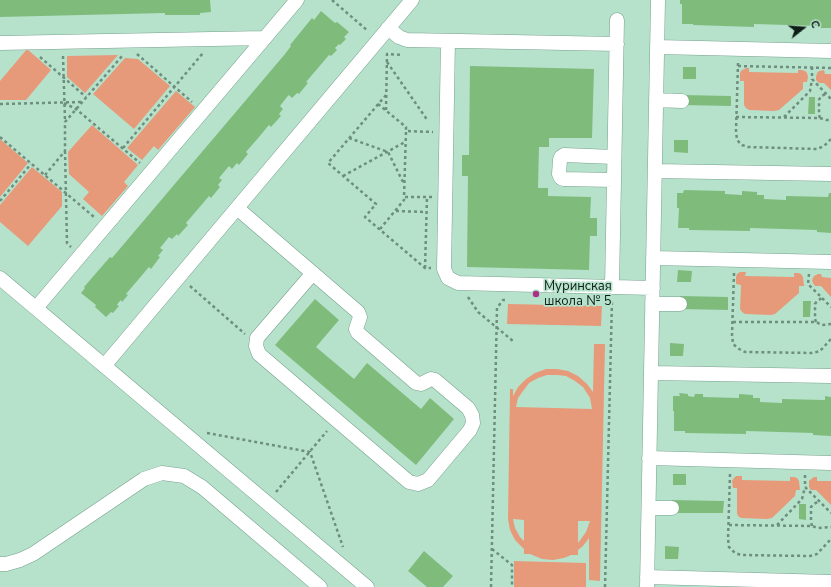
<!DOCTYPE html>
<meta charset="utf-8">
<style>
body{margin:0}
#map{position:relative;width:831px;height:587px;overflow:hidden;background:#b6e2cc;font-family:"Nunito Sans",sans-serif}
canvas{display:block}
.north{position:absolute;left:783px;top:8px;width:40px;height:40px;-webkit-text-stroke:3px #b6e2cc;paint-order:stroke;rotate:73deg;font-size:11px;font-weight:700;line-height:16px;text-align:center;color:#0d1e16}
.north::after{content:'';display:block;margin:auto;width:14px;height:18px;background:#0d1e16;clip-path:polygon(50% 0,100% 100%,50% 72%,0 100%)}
</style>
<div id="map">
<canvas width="831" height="587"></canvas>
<div class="north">С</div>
</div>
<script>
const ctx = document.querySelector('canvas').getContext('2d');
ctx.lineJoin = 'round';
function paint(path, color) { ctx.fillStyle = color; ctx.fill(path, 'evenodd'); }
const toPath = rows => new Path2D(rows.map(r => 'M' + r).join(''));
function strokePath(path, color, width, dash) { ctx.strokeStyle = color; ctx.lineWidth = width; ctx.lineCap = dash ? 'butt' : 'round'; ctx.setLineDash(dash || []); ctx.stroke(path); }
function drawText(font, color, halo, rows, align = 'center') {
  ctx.font = font + ' "Nunito Sans",sans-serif'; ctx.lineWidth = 3.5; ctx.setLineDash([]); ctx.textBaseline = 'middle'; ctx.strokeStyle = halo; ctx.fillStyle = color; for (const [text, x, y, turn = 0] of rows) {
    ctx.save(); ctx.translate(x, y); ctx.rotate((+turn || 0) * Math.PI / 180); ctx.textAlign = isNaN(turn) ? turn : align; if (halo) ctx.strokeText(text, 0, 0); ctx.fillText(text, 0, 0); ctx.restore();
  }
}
paint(toPath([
 [27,49,51,70,26,100,0,100,0,81],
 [118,55,85,93,67,77,67,56],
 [125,58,138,59,170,86,134,129,93,94],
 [747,68,749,68,749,72,798,73,798,70,802,70,805,71,807,73,808,77,807,82,803,82,803,89,779,110,774,111,749,110,746,108,744,105,744,81,740,81,740,73,741,71,744,69],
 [824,70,825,74,831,74,831,90,824,83,819,83,816,80,816,77,817,73,819,71],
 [176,91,195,107,158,150,154,146,142,160,127,148],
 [92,125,138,165,124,182,128,186,102,216,83,199,89,192,69,174,68,152],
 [0,139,28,163,0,197],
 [32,167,62,192,62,206,28,246,0,222,0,205],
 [740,272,746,272,745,276,794,277,794,273,798,273,801,274,803,277,804,286,799,286,799,293,775,314,771,315,745,314,742,312,740,309,741,285,736,284,736,277,737,274],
 [818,274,821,274,822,277,831,278,831,297,821,286,815,286,813,283,812,280,814,276],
 [508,304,602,306,601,326,507,324],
 [594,344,605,344,600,581,589,580,589,538,583,546,578,550,578,555,571,555,564,558,553,560,542,559,530,554,524,554,524,549,515,540,510,530,508,519,510,389,513,389,513,396,518,387,526,379,535,373,546,369,557,369,568,371,578,376,587,384,593,392],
 [547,375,557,375,566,376,575,381,583,387,590,398,592,409,516,407,518,398,523,391,529,383,538,378],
 [513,519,524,520,524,541,520,537,515,528],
 [578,521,590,521,586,532,578,543],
 [736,476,742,476,742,480,790,481,790,477,794,477,797,478,799,481,800,490,796,490,795,496,772,518,767,519,741,518,738,516,737,513,737,488,733,488,732,481,734,478],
 [814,477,817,477,817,481,831,481,831,505,816,490,811,490,809,487,809,481,810,480],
 [514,561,586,563,586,587,514,587]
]), '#e69a7a');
paint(toPath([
 [0,0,210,0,211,12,200,13,200,15,165,15,165,13,0,17],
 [680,0,831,0,831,28,820,28,821,26,754,24,754,27,693,25,693,24,682,24,682,4,680,4],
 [321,11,335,23,337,22,349,32,344,37,346,39,340,45,339,44,335,48,337,50,331,56,329,55,318,68,306,82,308,83,299,94,297,93,292,98,289,95,287,97,280,106,283,109,279,114,281,116,271,127,269,125,259,137,246,152,248,154,239,165,237,163,232,169,229,166,219,178,222,180,218,185,220,187,211,198,209,196,204,202,186,223,188,225,178,236,177,234,172,239,169,237,160,248,163,250,158,256,160,257,151,269,149,267,126,294,128,295,122,302,121,300,119,302,117,305,119,306,113,313,111,312,106,317,95,307,96,305,81,293,85,288,84,287,110,257,112,258,285,54,291,46,290,45,312,18,314,20],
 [470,66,594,69,592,138,549,138,549,147,539,147,538,188,548,188,548,196,591,197,590,218,597,218,597,236,590,236,589,270,467,267,468,176,462,176,462,155,469,155],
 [683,67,696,67,696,79,683,79],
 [682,95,731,96,731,106,682,105],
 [809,97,815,97,815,114,808,114],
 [674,140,688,140,688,153,674,152],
 [684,190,725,191,725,194,742,195,742,191,757,192,757,195,764,195,764,199,786,200,786,196,828,197,829,193,831,193,831,233,817,232,817,230,750,228,750,231,689,230,689,228,678,228,679,208,677,208,677,193,683,193],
 [678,270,692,271,691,282,677,282],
 [680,296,728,297,728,310,680,309],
 [315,299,339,320,316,347,354,379,367,363,421,409,430,398,454,419,416,465,275,345],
 [803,301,811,301,810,317,803,317],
 [670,343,684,344,683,356,670,356],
 [679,393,688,394,688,396,694,397,695,394,703,394,703,397,739,398,739,394,753,395,753,398,760,398,760,402,782,403,782,399,825,400,825,396,831,397,831,436,813,435,813,433,746,431,746,434,685,433,685,431,674,431,674,411,673,411,673,396,680,396],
 [673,474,686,474,686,485,673,485],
 [672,500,724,501,723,513,672,513],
 [799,504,806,504,806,520,799,519],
 [665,546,679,547,678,559,665,559],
 [424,551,453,576,443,587,427,587,408,571]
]), '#7fbc7c');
const minor = toPath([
 [388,28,399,37,407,40,617,44],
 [448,41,444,269,448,278,458,283,653,288],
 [0,43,265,38],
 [657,47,831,51],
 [656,100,682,101],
 [655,171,831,174],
 [614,180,564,179,561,178,559,174,560,160,561,157,564,155,614,157],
 [237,208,358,312,360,317,356,329,358,333,416,383,421,384,431,379,435,380,468,408,472,415,473,423,470,430,428,480,418,484,409,482,259,354,256,346,257,338,313,273],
 [653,258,831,262],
 [0,278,367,587],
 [612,287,617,20],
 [652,304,680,304],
 [36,308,297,0],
 [104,366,412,0],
 [651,373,831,376],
 [649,458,831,463],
 [649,508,672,508],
 [0,564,6,564,20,560,33,554,144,479,162,473,184,476,202,487,320,587],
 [647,577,831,582],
 [647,587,658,0]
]);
strokePath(minor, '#77a18d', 15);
strokePath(toPath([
 [332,0,368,31],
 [137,54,192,102],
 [63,56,65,121],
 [40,57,86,97],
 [387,62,428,121],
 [738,63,736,131,737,140,742,145,748,147,817,149,824,146,831,139],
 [738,66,831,68],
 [812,67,812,79,831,99],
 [386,95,328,163,376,204,365,217,425,268,431,268],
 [64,103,76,109,140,163],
 [0,104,81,102],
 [378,104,406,127,406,131],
 [386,110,387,54,403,55],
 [736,117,820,118,826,120,831,120],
 [784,117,810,91,812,79],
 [820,118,819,115,819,100,821,96,826,94],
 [0,137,94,217],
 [349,138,388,152,404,184],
 [123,148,203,53],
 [65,151,67,243,71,247],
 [45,175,65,151,65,122,123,55],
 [343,176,405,142],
 [432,197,404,197,406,131,433,132],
 [0,201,31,164],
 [396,211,426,212],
 [380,229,404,200,404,197],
 [425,268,427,197],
 [734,273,732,335,733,344,739,349,745,352,813,353,820,351,831,339],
 [809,274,808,284,831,307],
 [190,286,245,334],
 [468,297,478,312,513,341],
 [733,322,816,322,822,325,831,324],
 [816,322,815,319,815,304,817,301,822,298],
 [207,433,310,452,343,547],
 [730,474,728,539,729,547,735,553,741,555,810,556,817,554,831,539],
 [805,475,805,487,831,513],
 [276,492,327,431],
 [729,525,812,526,818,528,831,527],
 [777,525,802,499,805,487],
 [812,526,811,522,811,507,814,504,819,501],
 [492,549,512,565,512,587],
 [491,587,497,308,503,300,506,300],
 [605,587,612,300]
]), '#6e8e7e', 2.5, [3, 3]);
strokePath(minor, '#fff', 14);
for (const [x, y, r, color] of [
 [536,294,4,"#ac3185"]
]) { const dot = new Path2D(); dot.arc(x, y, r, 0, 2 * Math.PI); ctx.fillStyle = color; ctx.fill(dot); strokePath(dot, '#b6e2cc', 1.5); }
drawText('13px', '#0d1e16', '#b6e2cc', [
 ["Муринская",544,287],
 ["школа № 5",544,302]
], 'left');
</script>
